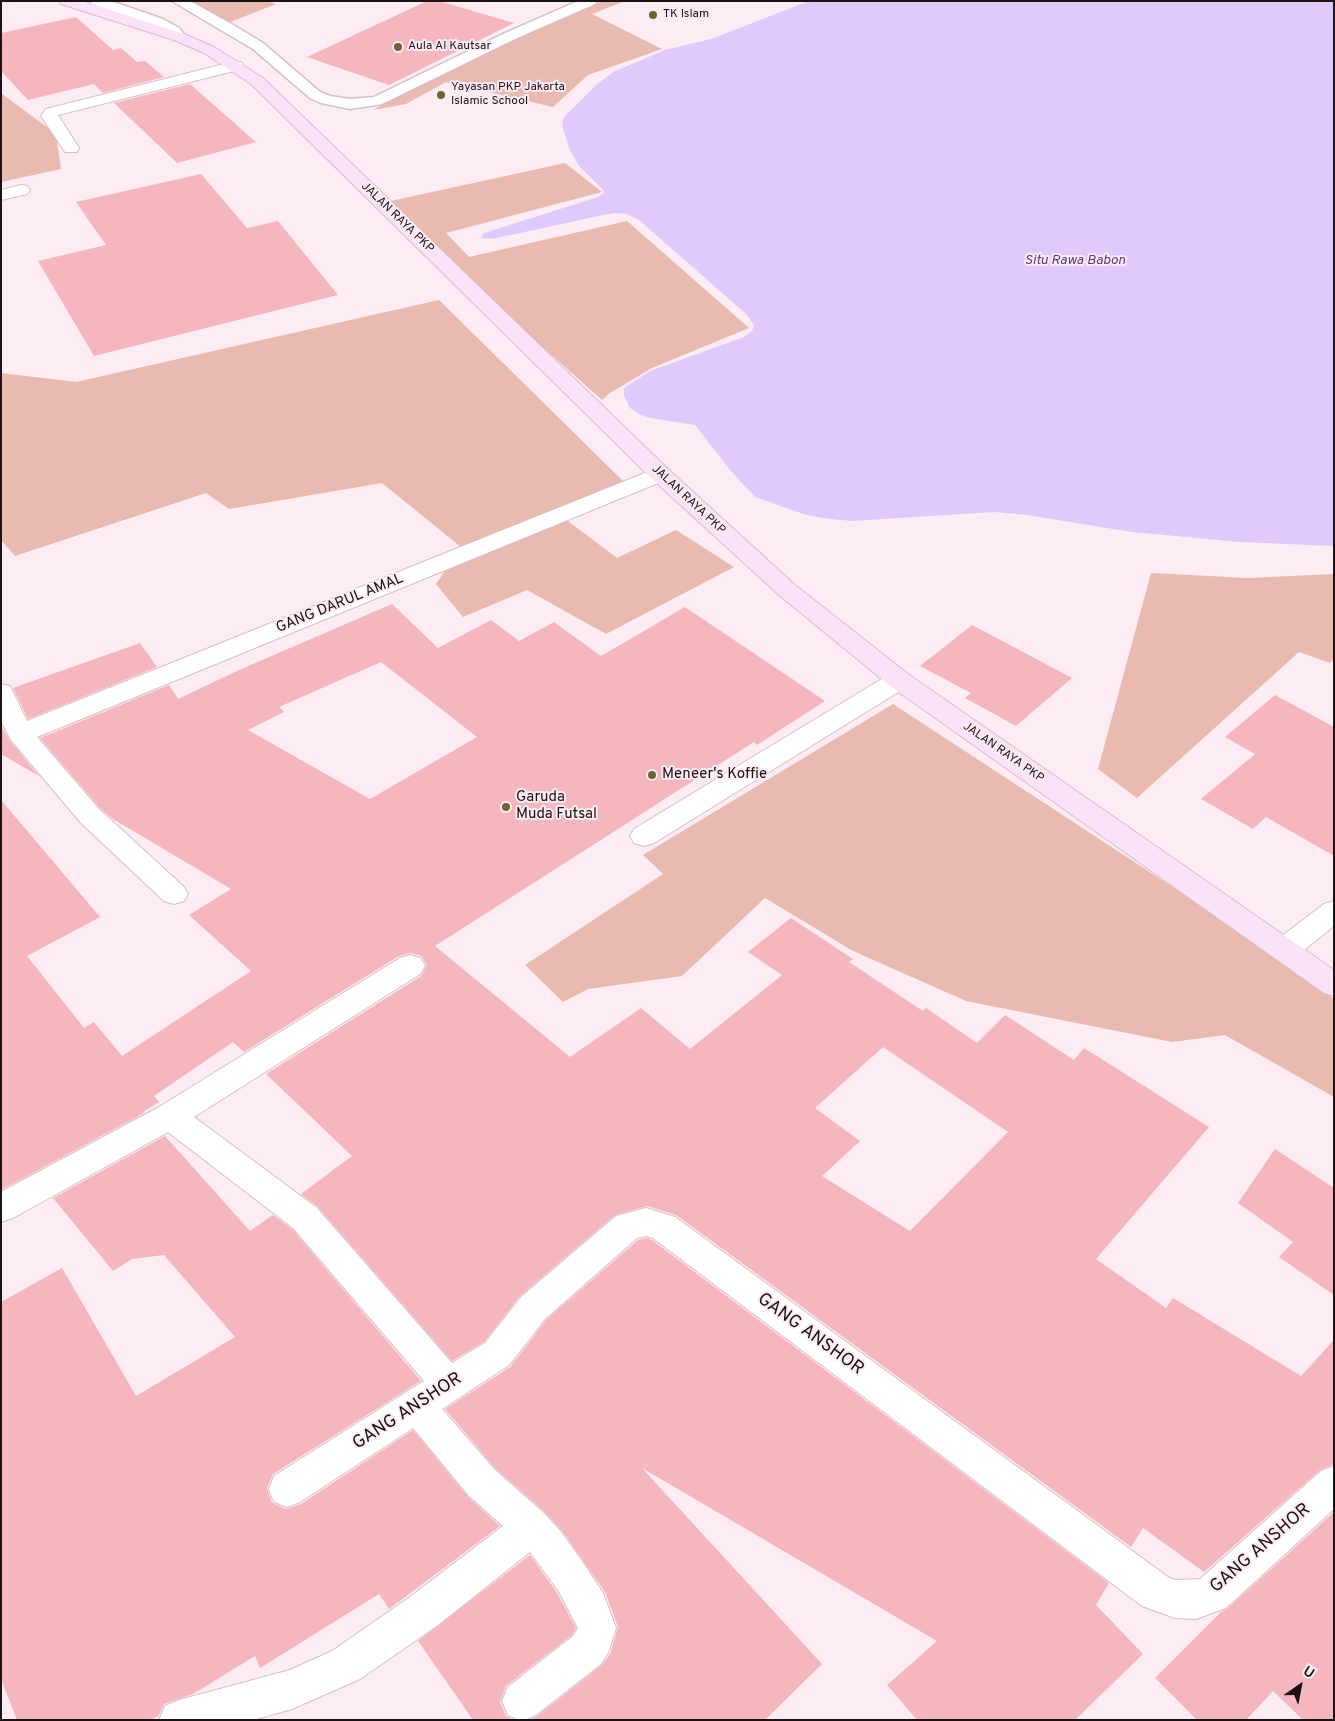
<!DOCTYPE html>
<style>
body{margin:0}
#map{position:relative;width:1335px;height:1721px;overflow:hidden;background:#fdecf3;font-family:Overpass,sans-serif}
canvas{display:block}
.frame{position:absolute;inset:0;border:2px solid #1b1216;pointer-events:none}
.north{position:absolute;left:1275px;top:1661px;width:50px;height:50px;-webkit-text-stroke:4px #fdecf3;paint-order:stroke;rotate:33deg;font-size:14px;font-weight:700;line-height:20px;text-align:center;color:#1b1216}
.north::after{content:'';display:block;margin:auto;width:18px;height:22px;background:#1b1216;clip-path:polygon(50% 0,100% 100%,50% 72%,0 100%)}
</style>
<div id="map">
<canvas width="1335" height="1721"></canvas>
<div class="frame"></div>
<div class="north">U</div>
</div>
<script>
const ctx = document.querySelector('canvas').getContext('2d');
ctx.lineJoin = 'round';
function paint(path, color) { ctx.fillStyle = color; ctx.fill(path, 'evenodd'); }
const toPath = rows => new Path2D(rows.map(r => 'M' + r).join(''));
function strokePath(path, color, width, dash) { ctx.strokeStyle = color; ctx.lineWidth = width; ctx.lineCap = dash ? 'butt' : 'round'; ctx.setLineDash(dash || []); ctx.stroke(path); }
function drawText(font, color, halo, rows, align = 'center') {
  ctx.font = font + ' Overpass,sans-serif'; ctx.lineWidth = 4; ctx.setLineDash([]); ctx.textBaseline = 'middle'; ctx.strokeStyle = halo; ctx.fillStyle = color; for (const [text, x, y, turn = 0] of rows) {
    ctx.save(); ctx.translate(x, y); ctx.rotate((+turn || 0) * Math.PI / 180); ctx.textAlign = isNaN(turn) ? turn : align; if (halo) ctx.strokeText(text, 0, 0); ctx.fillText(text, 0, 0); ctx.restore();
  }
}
paint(toPath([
 [183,1,267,1,276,4,228,23],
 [601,1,625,1,592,14,662,49,588,75,553,107,446,82,406,104,373,110,448,67],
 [1,93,56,134,61,169,1,182],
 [565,163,602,192,446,233,469,257,627,221,749,328,652,368,610,393,602,400,470,282,391,201],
 [439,300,626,484,564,518,617,558,676,530,734,567,606,634,527,590,463,617,436,584,461,547,382,483,229,509,206,493,15,556,1,540,1,373,76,382],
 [1151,573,1248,578,1334,574,1334,659,1330,663,1299,652,1137,798,1098,769],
 [893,704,1191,899,1334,999,1334,1097,1225,1035,1172,1042,966,1001,853,951,765,898,682,976,588,989,563,1002,525,965,663,874,643,855]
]), '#e9baaf');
paint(toPath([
 [809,1,1334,1,1334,546,1239,542,1132,532,1027,515,994,512,853,521,830,519,806,515,755,497,731,471,695,425,650,418,639,414,630,408,624,396,624,388,650,371,744,337,752,331,754,325,746,314,639,220,626,214,615,213,599,216,492,239,481,238,484,233,598,197,604,193,602,189,579,166,569,148,562,125,564,117,596,85,613,72,665,50,711,39]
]), '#e1c9fd');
paint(toPath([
 [427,1,439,1,514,23,389,85,307,57],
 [76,17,113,50,121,48,137,62,145,61,164,77,103,93,94,84,28,100,1,71,1,33],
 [190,84,199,92,256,142,177,163,114,103],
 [201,174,247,228,278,221,338,295,94,356,38,261,106,245,76,202],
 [392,604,438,648,491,620,519,641,554,622,601,656,685,607,825,701,757,745,754,742,435,946,570,1057,641,1008,690,1049,782,975,748,952,791,918,853,959,849,962,923,1011,926,1008,977,1043,1005,1015,1074,1060,1084,1048,1209,1127,1096,1259,1166,1308,1173,1298,1301,1376,1334,1340,1334,1464,1320,1470,1204,1572,1143,1528,1131,1547,676,1215,647,1206,615,1215,520,1296,484,1342,452,1361,318,1207,301,1194,352,1156,266,1074,421,976,427,965,421,956,411,953,399,956,244,1052,233,1042,154,1096,159,1102,143,1112,144,1113,1,1190,1,800,100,917,27,956,84,1028,94,1022,122,1056,251,971,189,915,231,889,113,819,100,808,40,738,169,685,178,699,239,670],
 [381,662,477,737,370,799,248,730,284,712,279,707],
 [883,1047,1008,1132,910,1231,822,1176,860,1141,815,1108],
 [972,625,1072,678,1016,726,965,698,971,693,920,666],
 [140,643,157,667,28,719,13,688],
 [1275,695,1334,727,1334,856,1266,817,1253,829,1201,799,1255,754,1225,737],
 [1,726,10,741,39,776,1,754],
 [165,1136,250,1231,273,1215,292,1229,421,1381,273,1474,267,1488,272,1503,286,1509,301,1504,413,1430,468,1497,500,1526,389,1609,379,1594,260,1668,255,1656,193,1694,164,1704,159,1715,151,1720,17,1720,1,1679,1,1302,62,1268,136,1396,235,1337,164,1255,132,1259,113,1271,53,1198],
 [1275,1149,1334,1188,1334,1295,1279,1257,1293,1242,1238,1203],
 [646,1238,652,1240,1109,1583,1096,1605,1143,1654,1075,1720,917,1720,887,1685,937,1641,642,1468,822,1664,765,1720,530,1720,537,1716,602,1665,610,1654,618,1627,605,1592,563,1532,546,1513,496,1469,445,1409,510,1367,546,1320,638,1240],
 [1334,1512,1334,1720,1303,1720,1273,1691,1246,1720,1197,1720,1155,1678,1221,1612,1227,1609],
 [530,1555,556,1591,576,1628,572,1635,506,1686,500,1702,506,1716,514,1720,473,1720,418,1641]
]), '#f6b6bd');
const lane = toPath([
 [90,1,111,1,163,19,179,28,186,37,184,40,174,40,169,34,153,25,92,4,90,1],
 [172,1,190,1,235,26,263,43,320,92,330,96,350,99,374,97,505,33,578,1,597,1,595,4,515,39,382,104,350,109,321,103,310,98,253,49,172,1]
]);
const street = toPath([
 [236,61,242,63,244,66,242,69,58,115,79,148,77,152,65,152,41,116,46,109,236,61],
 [21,185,27,186,30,190,27,194,1,200,1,190,21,185],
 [660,467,668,469,671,474,668,479,37,737,99,809,184,887,188,894,184,901,174,904,164,901,81,823,11,740,1,721,1,684,10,686,27,721,660,467],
 [899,672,908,674,911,680,908,686,654,843,644,846,634,843,630,836,634,829,890,674,899,672],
 [1334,901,1334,926,1294,958,1284,961,1274,958,1270,950,1274,942,1324,904,1334,901],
 [410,955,420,958,425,966,420,974,194,1117,317,1208,452,1363,485,1343,521,1297,616,1216,646,1208,675,1217,1168,1577,1175,1580,1200,1579,1321,1471,1334,1466,1334,1509,1226,1608,1196,1619,1175,1618,1156,1611,1142,1606,653,1238,646,1236,637,1238,545,1319,509,1365,442,1409,495,1470,545,1514,562,1533,584,1564,603,1593,616,1628,608,1653,601,1664,536,1715,525,1720,519,1720,508,1715,502,1701,508,1687,573,1636,578,1628,558,1590,530,1552,438,1625,360,1679,292,1709,253,1720,159,1720,165,1706,179,1700,290,1670,332,1651,410,1597,503,1526,469,1496,413,1428,300,1502,287,1507,274,1502,269,1489,274,1476,424,1381,293,1228,168,1132,13,1218,1,1222,1,1192,159,1107,400,958,410,955]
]);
const secondary = toPath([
 [59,1,82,1,184,34,214,47,263,78,668,469,795,585,908,674,1334,970,1334,996,1324,993,890,686,779,595,652,479,251,84,204,53,174,40,61,4,59,1]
]);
strokePath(lane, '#d8bec9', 3);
strokePath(street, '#d8bec9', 2);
strokePath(secondary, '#d8bec9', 2);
paint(lane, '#fff');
paint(street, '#fff');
paint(secondary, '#fae2f9');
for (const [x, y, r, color] of [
 [653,15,5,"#6d6330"],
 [398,47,5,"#6d6330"],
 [441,95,5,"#6d6330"],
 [652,775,5,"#6d6330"],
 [506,807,5,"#6d6330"]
]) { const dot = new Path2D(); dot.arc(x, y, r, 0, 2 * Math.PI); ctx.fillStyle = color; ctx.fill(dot); strokePath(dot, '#fdecf3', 2); }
drawText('12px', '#1b1216', '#fdecf3', [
 ["TK Islam",663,15],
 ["Aula Al Kautsar",408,47],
 ["Yayasan PKP Jakarta",451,88],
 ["Islamic School",451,102]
], 'left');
drawText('12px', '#1b1216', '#fdecf3', [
 ["JALAN RAYA PKP",397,218,44],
 ["JALAN RAYA PKP",688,500,43],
 ["JALAN RAYA PKP",1003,753,35]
]);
drawText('italic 14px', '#603984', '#fdecf3', [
 ["Situ Rawa Babon",1075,261]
]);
drawText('15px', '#1b1216', '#fdecf3', [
 ["GANG DARUL AMAL",340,604,-22]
]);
drawText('15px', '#1b1216', '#fdecf3', [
 ["Meneer's Koffie",662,775],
 ["Garuda",516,798],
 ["Muda Futsal",516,815]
], 'left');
drawText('18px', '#1b1216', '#fdecf3', [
 ["GANG ANSHOR",810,1335,36],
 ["GANG ANSHOR",408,1412,-33],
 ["GANG ANSHOR",1261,1549,-41]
]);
</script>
